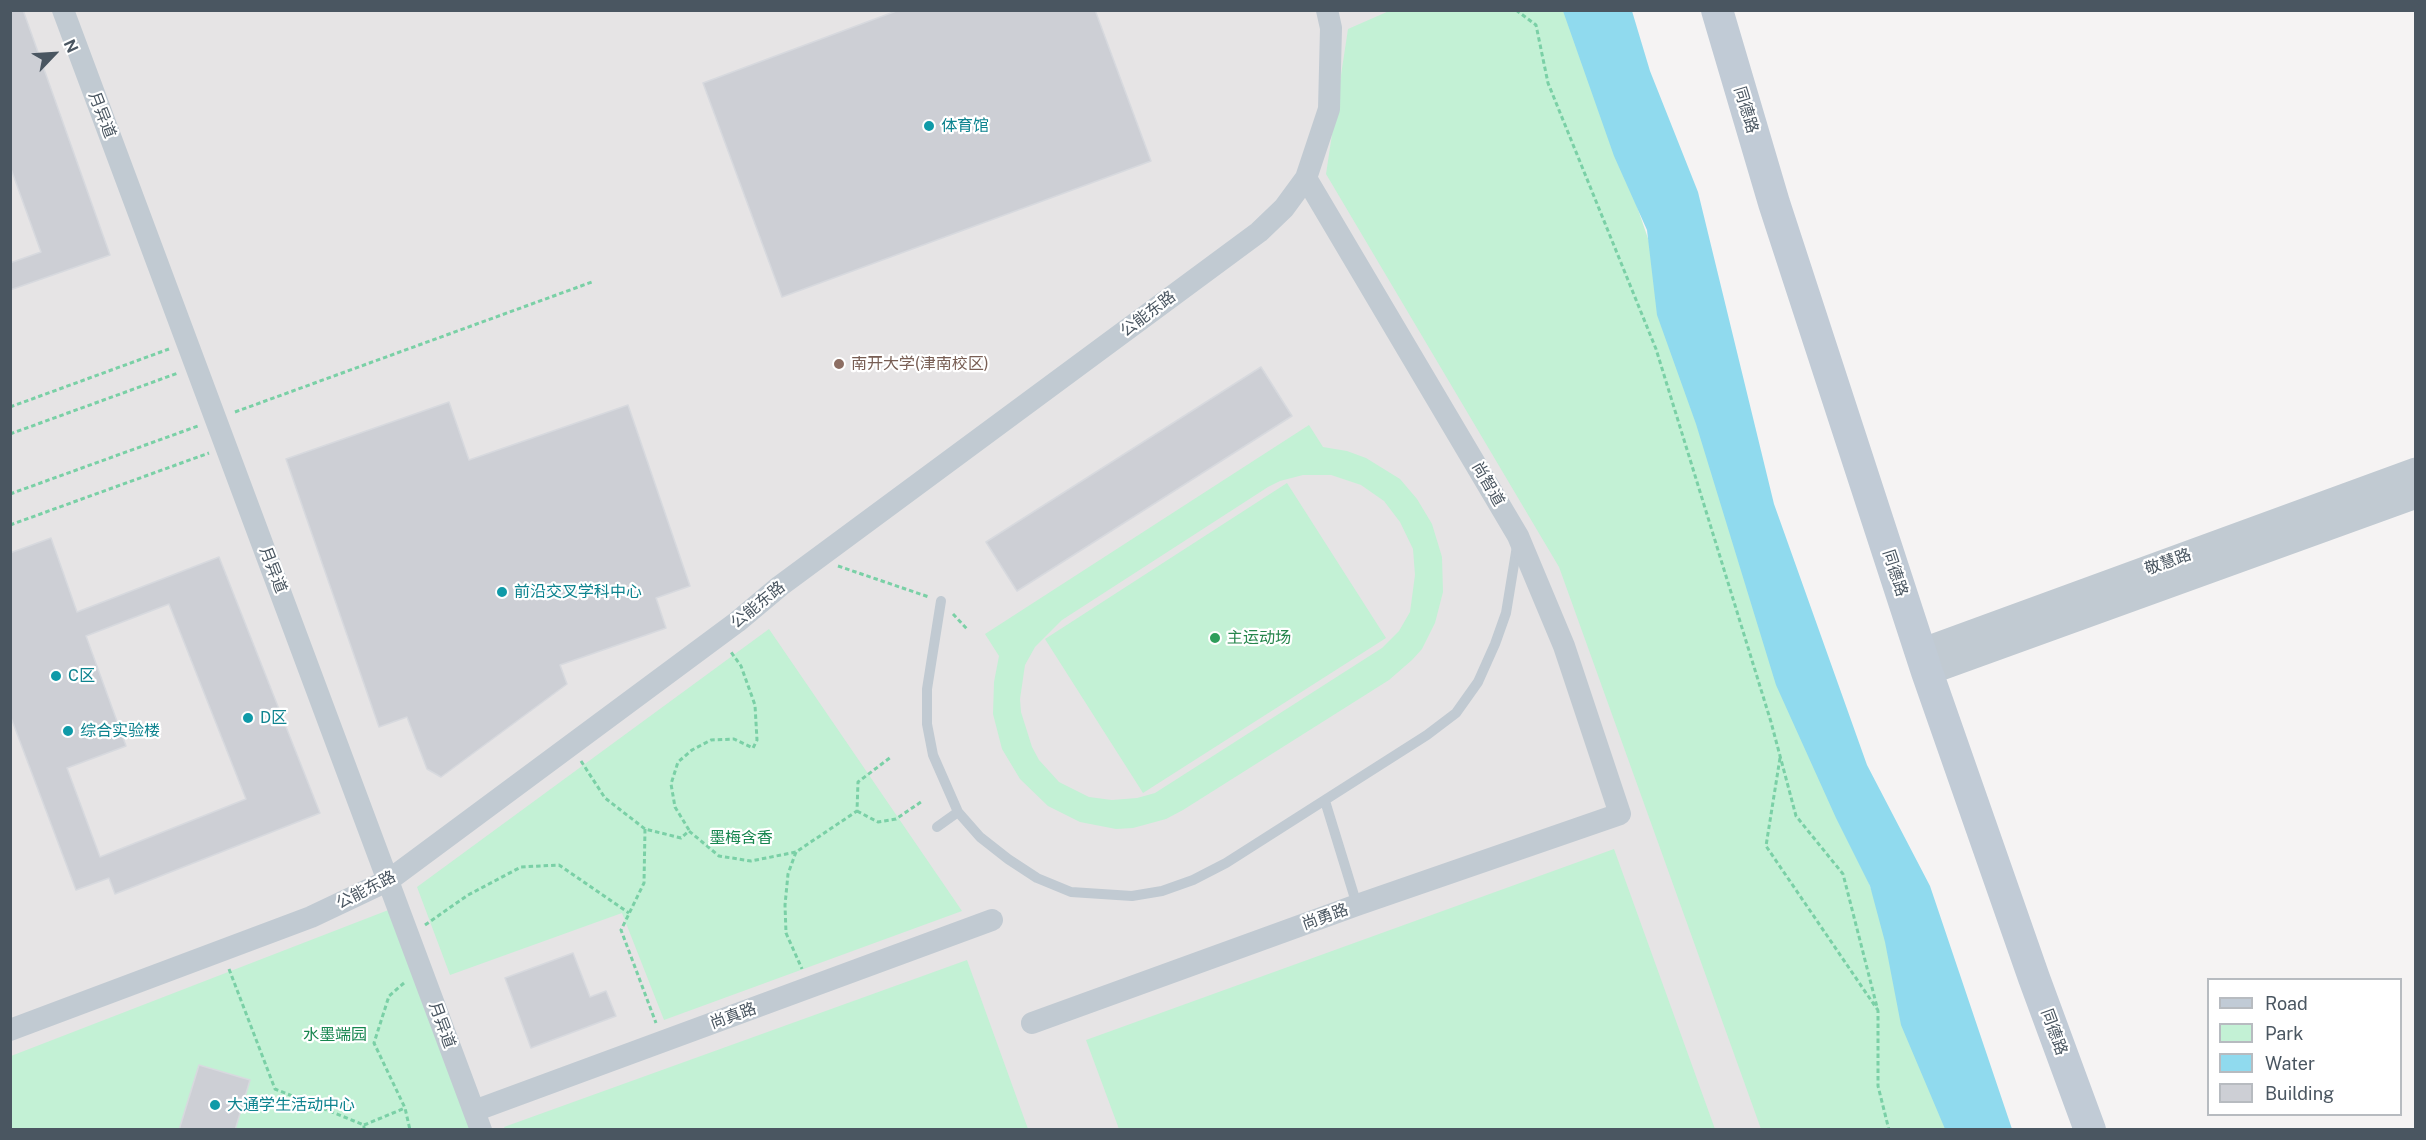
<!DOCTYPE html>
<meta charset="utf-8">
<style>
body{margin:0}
#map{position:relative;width:2426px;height:1140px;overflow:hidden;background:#f5f3f3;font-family:"Public Sans",sans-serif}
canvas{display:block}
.frame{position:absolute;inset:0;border:12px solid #4a5661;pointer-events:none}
.legend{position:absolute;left:2207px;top:978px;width:195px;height:138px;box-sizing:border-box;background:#fff;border:2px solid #b7bbc0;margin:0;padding:8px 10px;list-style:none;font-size:18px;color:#4a5661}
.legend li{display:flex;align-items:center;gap:12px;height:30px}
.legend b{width:30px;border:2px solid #b7bbc0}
.north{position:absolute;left:24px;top:24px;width:60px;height:60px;-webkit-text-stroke:4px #fff;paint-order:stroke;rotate:65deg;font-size:16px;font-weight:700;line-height:24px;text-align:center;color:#4a5661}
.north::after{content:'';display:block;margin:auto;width:21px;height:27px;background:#4a5661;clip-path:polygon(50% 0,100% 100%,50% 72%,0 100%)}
</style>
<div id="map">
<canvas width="2426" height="1140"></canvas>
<div class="frame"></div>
<ul class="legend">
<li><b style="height:8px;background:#c1cbd6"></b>Road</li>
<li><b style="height:16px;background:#c3f1d5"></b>Park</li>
<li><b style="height:16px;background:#90daee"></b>Water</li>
<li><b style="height:16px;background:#cdcfd5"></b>Building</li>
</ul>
<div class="north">N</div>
</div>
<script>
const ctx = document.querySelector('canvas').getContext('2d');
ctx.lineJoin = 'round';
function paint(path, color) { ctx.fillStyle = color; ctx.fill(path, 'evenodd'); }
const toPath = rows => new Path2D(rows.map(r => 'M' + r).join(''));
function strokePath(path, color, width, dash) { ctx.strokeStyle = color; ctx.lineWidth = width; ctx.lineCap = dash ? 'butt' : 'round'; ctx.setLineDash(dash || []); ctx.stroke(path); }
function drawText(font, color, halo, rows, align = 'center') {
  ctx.font = font + ' "Public Sans","Noto Sans SC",sans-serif'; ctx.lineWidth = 4.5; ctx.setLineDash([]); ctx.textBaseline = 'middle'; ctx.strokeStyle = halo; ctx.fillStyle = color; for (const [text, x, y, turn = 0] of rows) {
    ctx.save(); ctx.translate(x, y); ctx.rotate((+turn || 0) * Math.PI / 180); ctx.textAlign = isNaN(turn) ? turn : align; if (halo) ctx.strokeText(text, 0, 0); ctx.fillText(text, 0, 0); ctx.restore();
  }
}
paint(toPath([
 [10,11,1550,11,1931,1129,11,1129]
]), '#e6e4e5');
paint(toPath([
 [1389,11,1570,11,1870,886,1956,1129,1761,1129,1559,567,1326,174,1348,29],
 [1309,425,1323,447,1347,451,1366,458,1400,479,1417,499,1432,524,1442,557,1443,592,1435,623,1422,649,1412,660,1389,680,1183,810,1166,819,1133,828,1116,829,1080,822,1048,806,1020,779,1002,749,993,714,994,682,999,656,985,634],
 [1303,475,1331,475,1361,485,1384,501,1400,522,1413,549,1415,575,1410,612,1399,631,1382,648,1155,793,1137,798,1112,800,1089,797,1059,782,1039,760,1032,747,1021,712,1020,699,1025,665,1035,647,1062,620,1268,487,1280,481],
 [1287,483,1386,638,1143,793,1045,639],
 [769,629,962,911,664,1020,622,913,450,975,417,887],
 [1614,849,1715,1129,1119,1129,1086,1040],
 [391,909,470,1130,11,1130,11,1056],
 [967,960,1028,1129,505,1129,504,1127]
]), '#c3f1d5');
paint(toPath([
 [1563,11,1632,11,1650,71,1698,192,1774,504,1867,765,1930,886,2012,1129,1945,1129,1901,1025,1885,942,1870,886,1836,818,1776,685,1696,424,1657,315,1647,230,1614,156]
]), '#90daee');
const building = toPath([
 [10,10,23,10,110,255,10,290,10,263,41,252,10,166,10,10],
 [899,10,1095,10,1151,161,782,297,703,83,899,10],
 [1261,367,1292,416,1017,591,986,542,1261,367],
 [449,402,469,460,628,405,690,586,656,598,666,628,560,665,567,684,441,777,427,769,407,717,379,727,286,459,449,402],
 [51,538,77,612,219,557,320,813,115,894,109,878,76,890,10,715,10,553,51,538],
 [169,604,246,799,100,857,67,768,126,746,86,636,169,604],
 [573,953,590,997,606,991,616,1016,531,1048,505,978,573,953],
 [199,1065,250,1080,235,1130,179,1130,199,1065]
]);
paint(building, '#cdcfd5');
strokePath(building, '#d7d9de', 1.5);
strokePath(toPath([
 [1516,10,1536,25,1548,83,1656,349,1771,722,1796,816,1843,874,1878,1011,1878,1086,1889,1130],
 [10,407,169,349],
 [235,412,592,282],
 [10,434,178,373],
 [10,494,198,426],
 [10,525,209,453],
 [838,566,929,597],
 [953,614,967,629],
 [1780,758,1766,846,1877,1009],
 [581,761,605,798,645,829,681,838,689,831,719,856,751,861,796,852,857,811,858,782,891,757],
 [857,811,878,822,896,819,921,802],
 [645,829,644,883,621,930,656,1023],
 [689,830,675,807,671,784,678,762,692,750,711,740,734,739,753,748,757,740,755,705,741,666,731,652],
 [796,852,788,874,785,905,786,933,802,969],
 [425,925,468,895,521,867,559,865,629,913],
 [229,969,275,1089,364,1125,364,1130],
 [404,983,389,996,374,1043,405,1108,410,1130],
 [364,1125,405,1108]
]), '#7ad0a6', 3, [4.5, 3]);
strokePath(toPath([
 [941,601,927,689,927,724,933,755,958,812,980,837,1008,859,1037,878,1071,892,1132,896,1162,891,1193,880,1226,863,1427,735,1456,713,1478,682,1495,644,1506,613,1517,546],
 [1325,801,1357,905],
 [937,827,958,812]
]), '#c1cad2', 10);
strokePath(toPath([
 [63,10,481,1130],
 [1032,1023,1357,905,1620,814,1564,646,1518,536,1306,178],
 [10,1030,311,917,389,880,737,622,780,586,1259,232,1284,208,1306,178,1329,109,1331,28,1327,10],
 [474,1111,992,920]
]), '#c1cad2', 22);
strokePath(toPath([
 [1921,652,2416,471],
 [1927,672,2416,495]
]), '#c1cad2', 27);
strokePath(toPath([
 [1717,10,1774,203,1927,672,2034,978,2090,1130]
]), '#c1cbd6', 32);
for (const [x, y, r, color] of [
 [929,126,6,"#0f9aa8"],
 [839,364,6,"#8d6e63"],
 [502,592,6,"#0f9aa8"],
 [1215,638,6,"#2e9e5b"],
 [56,676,6,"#0f9aa8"],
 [248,718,6,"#0f9aa8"],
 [68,731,6,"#0f9aa8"],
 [215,1105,6,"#0f9aa8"]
]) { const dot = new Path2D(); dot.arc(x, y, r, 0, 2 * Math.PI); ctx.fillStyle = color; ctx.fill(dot); strokePath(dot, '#fff', 2); }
drawText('16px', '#4a5661', '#fff', [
 ["同德路",1746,110,73],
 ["月异道",102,115,69],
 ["公能东路",1148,314,-37],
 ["尚智道",1488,484,60],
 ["敬慧路",2168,562,-20],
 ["月异道",273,570,69],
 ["同德路",1895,573,72],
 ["公能东路",758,605,-39],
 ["公能东路",366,890,-27],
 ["尚勇路",1325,917,-20],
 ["尚真路",733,1016,-20],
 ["月异道",442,1025,70],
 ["同德路",2054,1032,70]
]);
drawText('16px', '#0d838f', '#fff', [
 ["体育馆",941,126],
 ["前沿交叉学科中心",514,592],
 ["C区",68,676],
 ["D区",260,718],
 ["综合实验楼",80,731],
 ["大通学生活动中心",227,1105]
], 'left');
drawText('16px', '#785e54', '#fff', [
 ["南开大学(津南校区)",851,364]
], 'left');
drawText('16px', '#27864d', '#fff', [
 ["主运动场",1227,638]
], 'left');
drawText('16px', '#17864f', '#fff', [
 ["墨梅含香",741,838],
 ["水墨端园",335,1035]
]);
</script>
